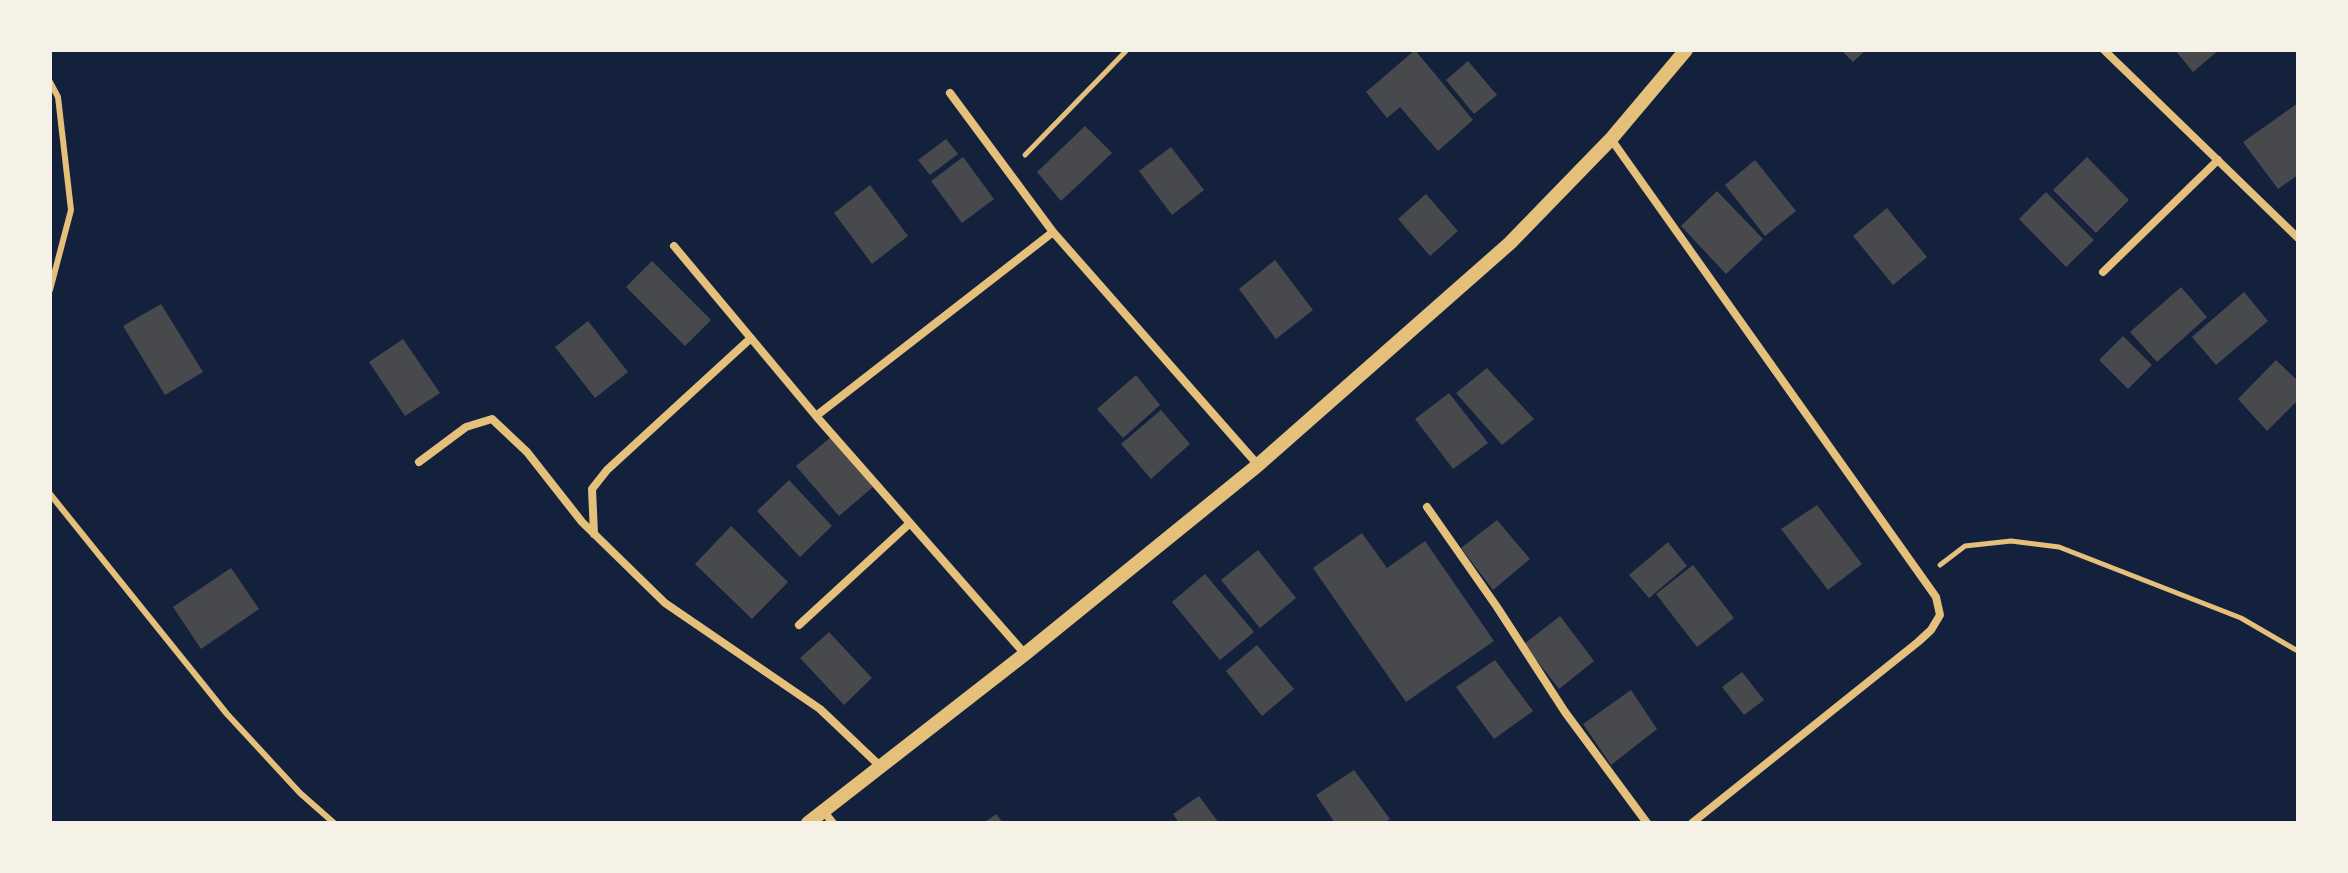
<!DOCTYPE html>
<style>
body{margin:0}
#map{position:relative;width:2348px;height:873px;overflow:hidden;background:#14213d;font-family:"DejaVu Sans",sans-serif}
canvas{display:block}
.frame{position:absolute;inset:0;border:52px solid #f6f1e7;pointer-events:none}
</style>
<div id="map">
<canvas width="2348" height="873"></canvas>
<div class="frame"></div>
</div>
<script>
const ctx = document.querySelector('canvas').getContext('2d');
ctx.lineJoin = 'round';
function paint(path, color) { ctx.fillStyle = color; ctx.fill(path, 'evenodd'); }
const toPath = rows => new Path2D(rows.map(r => 'M' + r).join(''));
function strokePath(path, color, width, dash) { ctx.strokeStyle = color; ctx.lineWidth = width; ctx.lineCap = dash ? 'butt' : 'round'; ctx.setLineDash(dash || []); ctx.stroke(path); }
paint(toPath([
 [1415,50,1473,120,1438,151,1400,107,1387,118,1366,92],
 [1841,50,1866,50,1853,62],
 [2175,50,2219,50,2193,72],
 [1468,61,1497,95,1474,114,1446,80],
 [2298,103,2298,175,2278,189,2243,142],
 [1085,126,1112,153,1061,201,1037,172],
 [946,139,958,154,930,175,918,160],
 [1171,147,1204,190,1172,215,1139,171],
 [963,157,994,199,962,223,931,181],
 [2087,157,2129,200,2096,233,2053,190],
 [1755,160,1796,211,1765,236,1725,185],
 [870,185,908,236,872,264,834,213],
 [1717,191,1763,239,1726,274,1681,226],
 [2046,192,2094,240,2066,267,2019,219],
 [1426,194,1458,231,1430,256,1398,219],
 [1887,208,1927,257,1893,285,1853,236],
 [1275,260,1313,310,1276,339,1239,289],
 [652,261,711,320,685,346,626,287],
 [2181,287,2207,317,2157,362,2130,332],
 [2244,292,2268,321,2216,365,2192,337],
 [161,304,203,372,165,395,123,326],
 [588,321,628,372,595,398,555,347],
 [2123,336,2152,365,2128,389,2099,360],
 [403,339,440,393,405,416,369,362],
 [2276,360,2298,381,2298,400,2267,431,2238,399],
 [1487,368,1534,419,1502,445,1456,393],
 [1136,375,1160,405,1123,438,1097,409],
 [1449,393,1488,443,1453,469,1415,419],
 [1161,410,1190,444,1151,479,1121,444],
 [831,437,873,487,839,516,796,466],
 [789,480,832,526,800,557,757,511],
 [1817,505,1862,564,1828,590,1781,529],
 [1497,520,1530,559,1493,590,1461,548],
 [731,526,788,582,752,619,695,564],
 [1362,533,1387,568,1425,541,1494,641,1406,702,1313,568],
 [1668,542,1687,566,1649,598,1629,575],
 [1258,550,1296,598,1260,628,1221,580],
 [1693,565,1734,618,1697,647,1656,594],
 [231,568,259,609,201,649,173,607],
 [1205,574,1254,632,1220,660,1172,602],
 [1560,616,1594,661,1559,689,1524,644],
 [829,632,872,678,844,705,800,658],
 [1257,645,1294,689,1262,716,1226,671],
 [1495,660,1533,711,1494,739,1456,687],
 [1742,672,1764,700,1744,715,1722,687],
 [1631,690,1657,729,1611,765,1583,724],
 [1354,770,1390,819,1384,823,1335,823,1316,795],
 [1199,796,1219,823,1179,823,1173,814],
 [996,814,1003,823,984,823]
]), '#48494c');
strokePath(toPath([
 [1025,155,1127,50],
 [1940,565,1965,546,2011,541,2059,547,2241,618,2296,650]
]), '#e5c07b', 5);
strokePath(toPath([
 [50,82,58,97,71,210,50,290],
 [50,494,227,714,300,793,334,823]
]), '#e5c07b', 6);
strokePath(toPath([
 [2104,50,2298,238],
 [950,93,1053,232,1258,465],
 [1611,139,1936,597,1940,615,1931,630,1918,642,1692,823],
 [674,246,816,416,1025,654],
 [2103,272,2218,160],
 [816,416,1053,232],
 [419,462,466,427,492,419,527,452,582,522,665,603,820,709,881,767],
 [1427,507,1497,607,1565,712,1647,823],
 [594,534,592,489,607,470,751,338],
 [799,625,910,523],
 [824,812,833,823]
]), '#e5c07b', 8);
strokePath(toPath([
 [808,823,1025,654,1258,465,1510,243,1611,139,1686,50]
]), '#e5c07b', 14);
</script>
